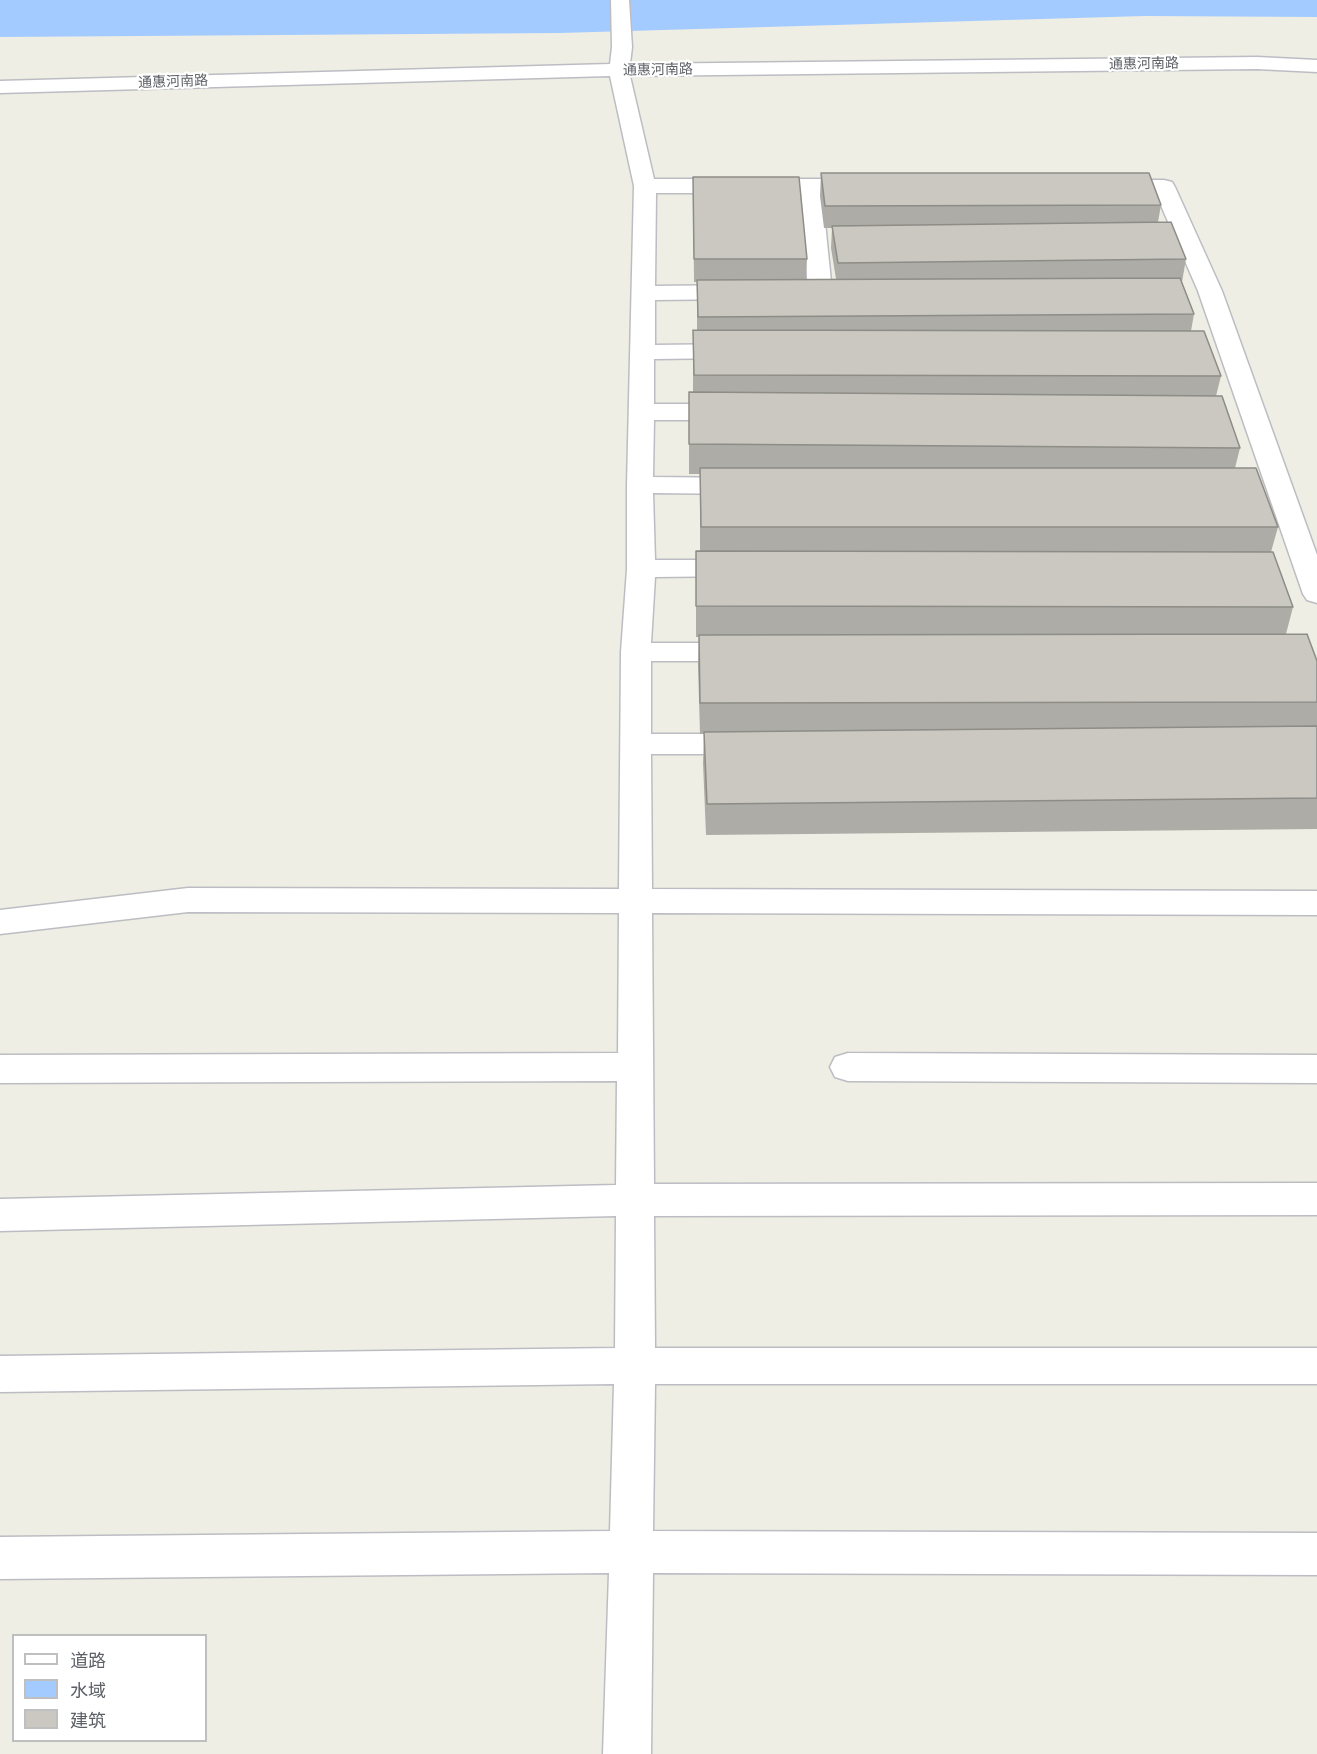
<!DOCTYPE html>
<meta charset="utf-8">
<style>
body{margin:0}
#map{position:relative;width:1317px;height:1754px;overflow:hidden;background:#efeee4;font-family:"PT Sans","Noto Sans SC",sans-serif}
canvas{display:block}
.legend{position:absolute;left:12px;top:1634px;width:195px;height:108px;box-sizing:border-box;background:#fff;border:2px solid #bebfc1;margin:0;padding:8px 10px;list-style:none;font-size:18px;color:#5c5f65}
.legend li{display:flex;align-items:center;gap:12px;height:30px}
.legend b{width:30px;border:2px solid #bebfc1}
</style>
<div id="map">
<canvas width="1317" height="1754"></canvas>
<ul class="legend">
<li><b style="height:8px;background:#fff"></b>道路</li>
<li><b style="height:16px;background:#a4cbff"></b>水域</li>
<li><b style="height:16px;background:#cac8c1"></b>建筑</li>
</ul>
</div>
<script>
const ctx = document.querySelector('canvas').getContext('2d');
ctx.lineJoin = 'round';
function paint(path, color) { ctx.fillStyle = color; ctx.fill(path, 'evenodd'); }
const toPath = rows => new Path2D(rows.map(r => 'M' + r).join(''));
function strokePath(path, color, width, dash) { ctx.strokeStyle = color; ctx.lineWidth = width; ctx.lineCap = dash ? 'butt' : 'round'; ctx.setLineDash(dash || []); ctx.stroke(path); }
function drawText(font, color, halo, rows, align = 'center') {
  ctx.font = font + ' "PT Sans","Noto Sans SC",sans-serif'; ctx.lineWidth = 4.5; ctx.setLineDash([]); ctx.textBaseline = 'middle'; ctx.strokeStyle = halo; ctx.fillStyle = color; for (const [text, x, y, turn = 0] of rows) {
    ctx.save(); ctx.translate(x, y); ctx.rotate((+turn || 0) * Math.PI / 180); ctx.textAlign = isNaN(turn) ? turn : align; if (halo) ctx.strokeText(text, 0, 0); ctx.fillText(text, 0, 0); ctx.restore();
  }
}
paint(toPath([
 [0,0,1317,0,1317,17,1145,16,560,33,0,37]
]), '#a4cbff');
const minor = toPath([
 [611,0,629,0,632,47,630,64,1257,57,1317,60,1317,72,1257,69,630,76,654,179,866,179,874,181,877,186,874,191,866,193,822,193,832,291,828,296,820,298,812,296,808,291,801,193,656,193,655,286,740,285,748,287,752,292,748,297,740,299,655,300,655,345,736,344,745,346,748,351,745,356,736,358,654,359,654,404,733,404,742,407,746,412,742,417,733,420,654,420,653,477,743,478,752,480,756,486,752,492,743,494,653,493,655,560,741,560,751,562,755,568,751,574,741,576,655,577,651,643,743,643,753,645,758,652,753,659,743,661,651,661,651,734,749,734,760,737,764,744,760,751,749,754,651,754,652,889,1317,891,1317,915,652,913,654,1184,1317,1183,1317,1215,654,1216,655,1348,1317,1348,1317,1384,655,1384,653,1531,1317,1533,1317,1575,653,1573,651,1754,603,1754,609,1573,0,1579,0,1537,610,1531,614,1384,0,1392,0,1356,615,1348,616,1216,0,1231,0,1199,616,1185,617,1081,0,1083,0,1055,618,1053,619,913,188,912,0,934,0,910,188,888,619,889,621,652,627,569,627,485,634,186,610,76,0,93,0,81,610,64,612,47,611,0],
 [1109,180,1164,180,1172,182,1175,187,1222,291,1317,555,1317,603,1307,600,1303,594,1198,291,1156,194,1101,192,1098,187,1101,182,1109,180],
 [848,1053,1317,1055,1317,1083,848,1081,835,1077,830,1067,835,1057,848,1053]
]);
strokePath(minor, '#bcbdc3', 3);
paint(minor, '#fff');
paint(toPath([
 [821,173,1161,205,1158,222,1186,259,1182,282,1194,314,1191,331,1221,376,1216,396,1240,448,1235,468,1278,527,1271,552,1293,607,1286,634,1317,661,1317,829,706,835,703,763,704,734,700,734,698,666,699,637,696,637,696,551,700,551,700,474,689,474,689,392,693,392,693,330,697,330,697,282,694,282,693,177,807,259,806,279,836,279,831,248,832,228,824,228,820,196]
]), '#aeaca6');
const building = toPath([
 [821,173,1149,173,1161,205,825,206,821,173],
 [693,177,799,177,807,259,694,259,693,177],
 [1171,222,1186,259,838,263,832,226,1171,222],
 [1180,278,1194,314,698,317,697,280,1180,278],
 [693,330,1204,331,1221,376,694,375,693,330],
 [689,392,1222,396,1240,448,689,444,689,392],
 [700,468,1256,468,1278,527,701,527,700,468],
 [696,551,1273,552,1293,607,696,606,696,551],
 [1307,634,1317,661,1317,702,700,703,699,635,1307,634],
 [1317,726,1317,798,707,804,704,732,1317,726]
]);
paint(building, '#cac8c1');
strokePath(building, '#8d8c87', 1.5);
drawText('14px', '#5c5f65', '#fff', [
 ["通惠河南路",1144,64,-1],
 ["通惠河南路",658,70,-1],
 ["通惠河南路",173,82,-2]
]);
</script>
